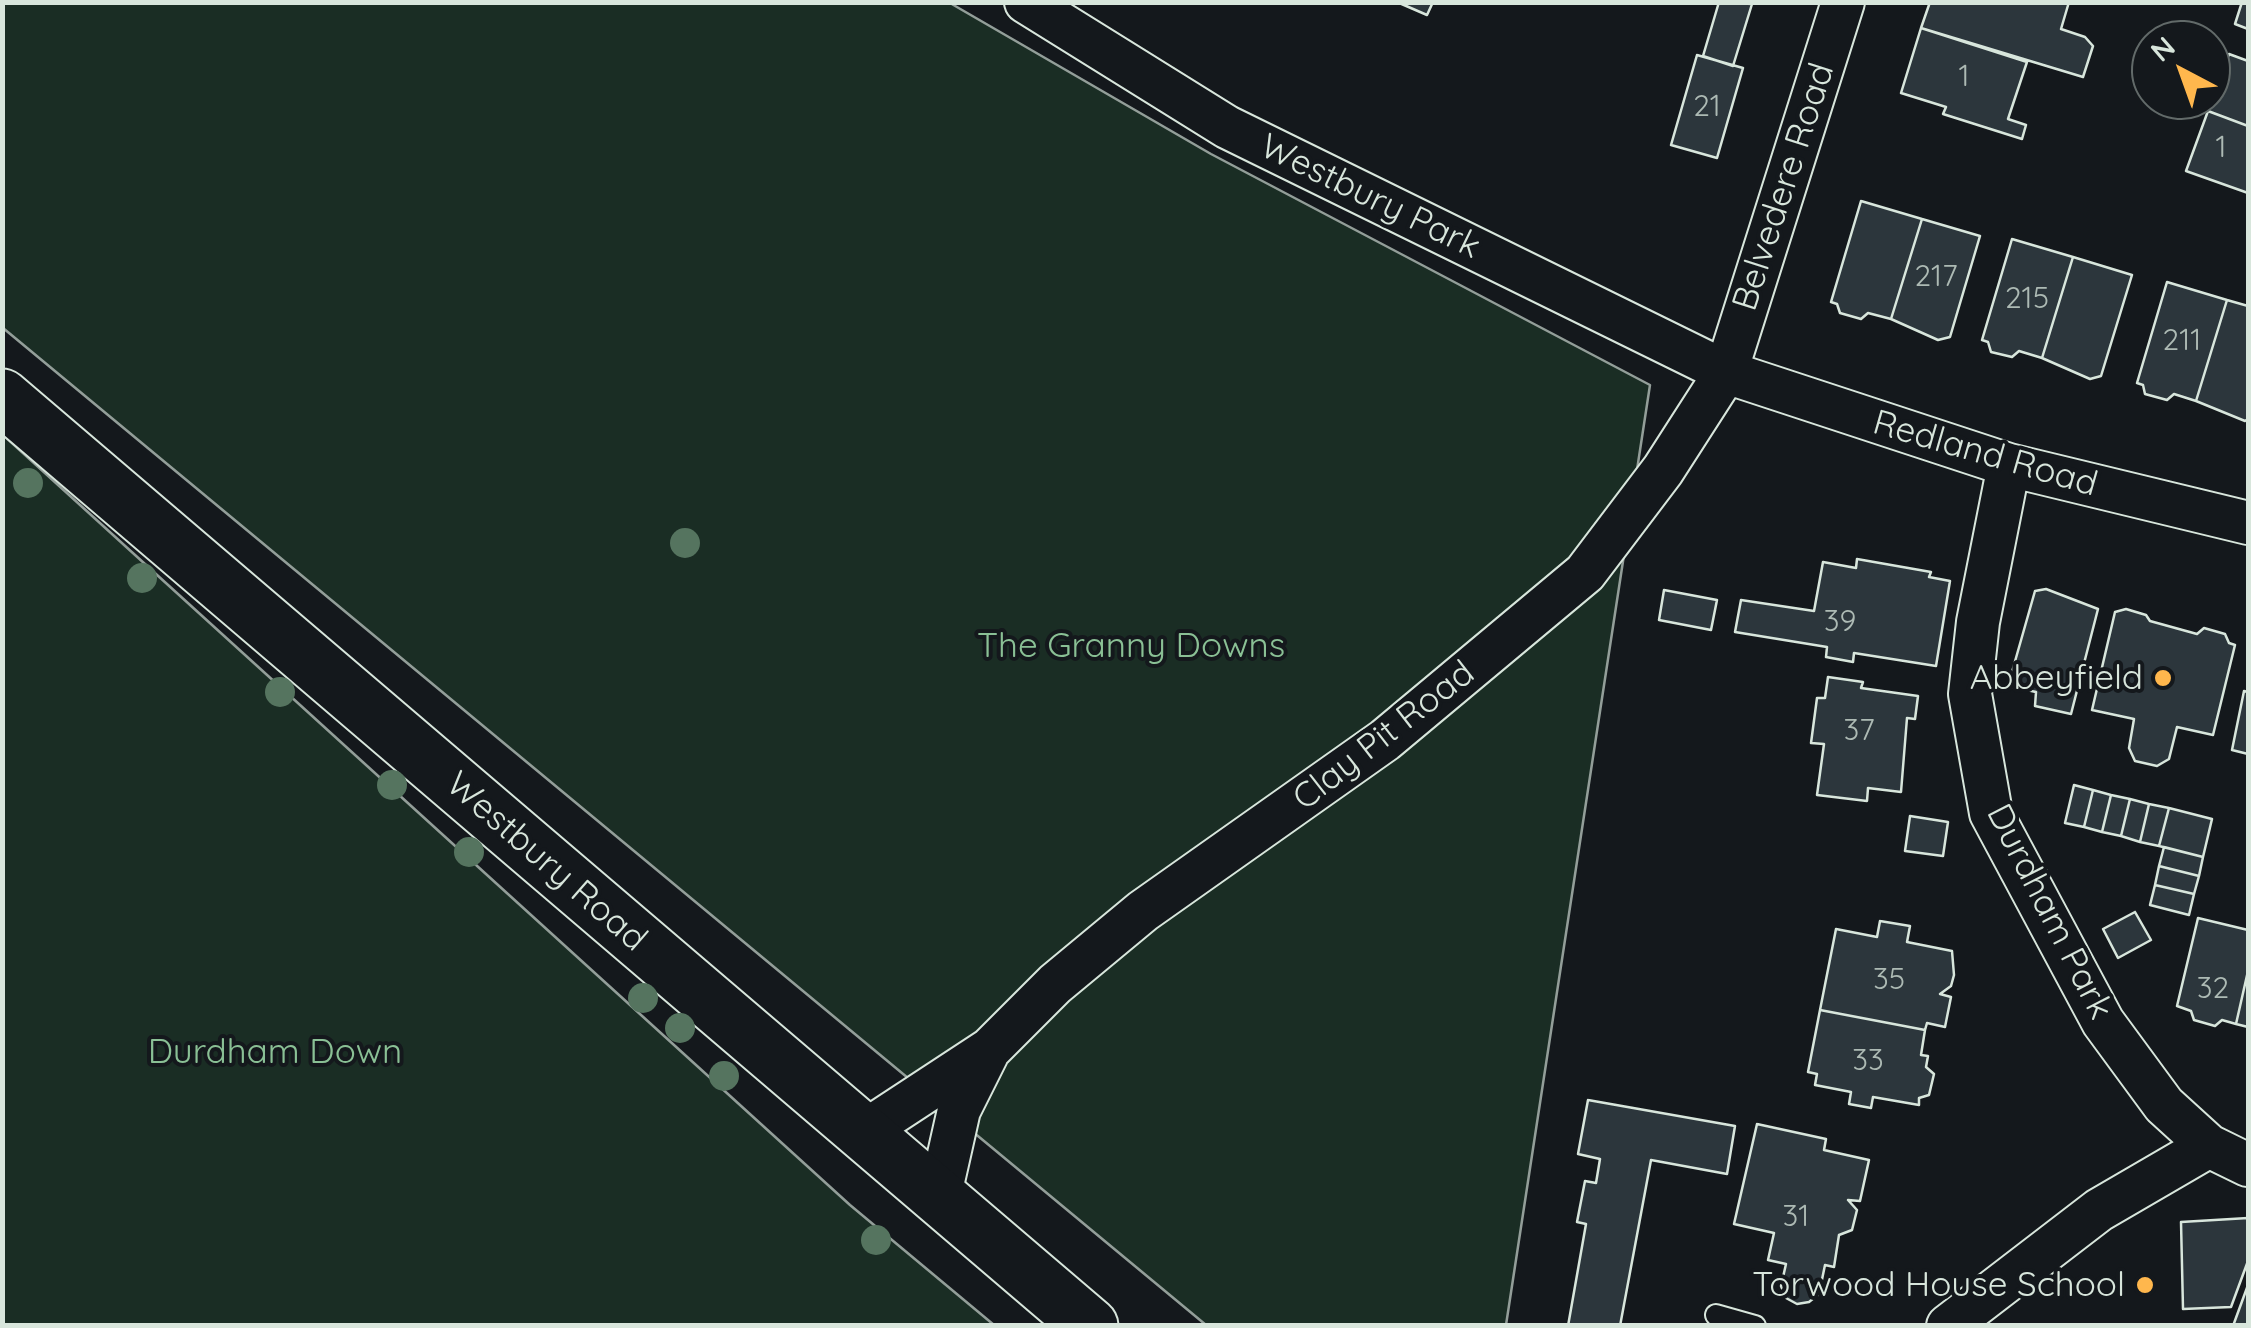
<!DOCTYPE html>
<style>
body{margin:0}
#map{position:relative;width:2251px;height:1328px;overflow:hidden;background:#14181c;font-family:Quicksand,sans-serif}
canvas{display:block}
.frame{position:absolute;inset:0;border:5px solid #d8e6dc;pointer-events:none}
.north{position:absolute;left:2131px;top:20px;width:100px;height:100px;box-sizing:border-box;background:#14181c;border:2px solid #626a69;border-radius:50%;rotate:319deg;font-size:28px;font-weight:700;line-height:40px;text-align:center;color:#d8e6dc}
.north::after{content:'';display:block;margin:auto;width:35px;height:45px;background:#ffb74d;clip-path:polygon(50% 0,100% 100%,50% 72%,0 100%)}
</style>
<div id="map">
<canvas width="2251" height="1328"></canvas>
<div class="frame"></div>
<div class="north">N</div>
</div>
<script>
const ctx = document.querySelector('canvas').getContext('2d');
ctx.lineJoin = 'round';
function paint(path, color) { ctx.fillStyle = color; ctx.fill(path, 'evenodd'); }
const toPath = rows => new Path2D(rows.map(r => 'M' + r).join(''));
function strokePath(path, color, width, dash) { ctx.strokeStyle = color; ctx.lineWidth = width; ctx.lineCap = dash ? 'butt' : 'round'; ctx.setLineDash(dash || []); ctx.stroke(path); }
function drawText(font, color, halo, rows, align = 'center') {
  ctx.font = font + ' Quicksand,sans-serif'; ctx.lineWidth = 8; ctx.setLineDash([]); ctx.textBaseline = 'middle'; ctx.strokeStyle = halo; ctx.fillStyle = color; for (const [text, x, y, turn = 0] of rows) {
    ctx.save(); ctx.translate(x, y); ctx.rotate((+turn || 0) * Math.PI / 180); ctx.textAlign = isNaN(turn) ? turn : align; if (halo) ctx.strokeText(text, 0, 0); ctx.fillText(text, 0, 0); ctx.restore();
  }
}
const green = toPath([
 [2,3,950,3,1211,154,1650,385,1506,1325,1206,1325,3,328,2,3],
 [2,434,850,1205,994,1325,3,1325,2,434]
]);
paint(green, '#1a2d24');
strokePath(green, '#939e99', 2.5);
const building = toPath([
 [1397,2,1433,2,1427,15,1397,2],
 [1719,2,1752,4,1733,66,1703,56,1719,2],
 [1930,2,2069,2,2061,29,2085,37,2093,46,2083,77,1921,28,1930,2],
 [2242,2,2248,2,2248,29,2235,24,2242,2],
 [1921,28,2027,62,2008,119,2026,125,2022,139,1943,114,1946,107,1901,93,1921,28],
 [2229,54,2248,61,2248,126,2208,111,2229,54],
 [1697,55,1743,68,1717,158,1671,145,1697,55],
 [2208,111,2248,126,2248,193,2186,171,2208,111],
 [1861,201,1922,219,1891,319,1868,313,1861,319,1840,313,1837,304,1831,302,1861,201],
 [1922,219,1980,236,1950,337,1938,340,1891,319,1922,219],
 [2012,239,2073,257,2042,358,2019,351,2012,357,1991,352,1988,342,1982,340,2012,239],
 [2073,257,2132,275,2101,376,2090,379,2042,358,2073,257],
 [2167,282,2227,300,2196,401,2174,394,2167,400,2145,394,2143,385,2137,383,2167,282],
 [2227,300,2248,306,2248,419,2245,421,2196,401,2227,300],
 [1857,559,1931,572,1929,577,1950,581,1936,666,1854,653,1853,662,1826,657,1827,647,1735,632,1741,600,1814,611,1823,562,1856,568,1857,559],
 [2046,589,2098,609,2071,714,2035,706,2036,692,2008,686,2035,591,2046,589],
 [1664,590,1717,600,1711,630,1659,620,1664,590],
 [2126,609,2146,615,2150,621,2197,634,2204,628,2225,634,2229,643,2235,645,2213,735,2177,727,2169,759,2157,766,2135,761,2129,748,2134,719,2092,710,2115,612,2126,609],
 [1828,677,1863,682,1861,688,1918,696,1915,719,1907,718,1901,792,1868,788,1867,801,1817,795,1824,744,1811,743,1817,698,1825,698,1828,677],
 [2244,691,2248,692,2248,754,2232,750,2244,691],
 [2074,785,2093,790,2084,827,2065,823,2074,785],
 [2093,790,2111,795,2102,832,2084,827,2093,790],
 [2111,795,2130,799,2121,836,2102,832,2111,795],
 [2130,799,2149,804,2140,842,2121,836,2130,799],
 [2149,804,2169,808,2159,846,2140,842,2149,804],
 [2169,808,2212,819,2203,857,2159,846,2169,808],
 [1910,816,1948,822,1943,856,1905,851,1910,816],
 [2164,847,2203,857,2199,876,2159,866,2164,847],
 [2159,866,2199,876,2194,894,2155,885,2159,866],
 [2155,885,2194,894,2189,915,2150,905,2155,885],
 [2135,912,2151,940,2118,958,2103,929,2135,912],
 [2198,918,2248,930,2248,971,2236,1024,2222,1020,2215,1026,2194,1020,2191,1011,2177,1006,2198,918],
 [1880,921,1910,926,1907,942,1952,951,1954,975,1951,986,1940,994,1951,997,1945,1027,1927,1023,1925,1030,1820,1010,1836,929,1877,937,1880,921],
 [2248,971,2248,1027,2236,1024,2248,971],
 [1820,1010,1925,1030,1921,1055,1928,1056,1926,1067,1934,1074,1929,1095,1919,1098,1919,1105,1873,1097,1871,1108,1849,1104,1851,1092,1815,1085,1817,1074,1808,1072,1820,1010],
 [1588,1100,1735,1126,1727,1174,1651,1160,1620,1326,1568,1326,1586,1224,1577,1222,1585,1181,1596,1183,1600,1159,1578,1154,1588,1100],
 [1757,1124,1826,1139,1824,1150,1869,1160,1860,1201,1848,1200,1857,1210,1852,1230,1839,1235,1834,1267,1825,1265,1819,1294,1809,1302,1797,1304,1786,1298,1781,1286,1786,1264,1768,1260,1774,1233,1734,1224,1757,1124],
 [2248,1218,2248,1261,2231,1307,2183,1309,2181,1222,2248,1218],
 [2248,1285,2248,1326,2233,1326,2248,1285]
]);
paint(building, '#2c363c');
strokePath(building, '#d8e6dc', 2.5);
const service = toPath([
 [1716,1315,1755,1326]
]);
const minor = toPath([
 [1026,2,1227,127,1726,372,2009,465,2248,523],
 [2009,465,1978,622,1970,694,1991,813,2103,1022,2164,1105,2209,1146],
 [862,1133,990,1049,1055,984,1143,911,1385,740,1585,573,1663,470,1726,372,1843,2],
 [939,1199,959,1110,987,1054],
 [1948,1326,2099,1210,2209,1146,2248,1165]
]);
const primary = toPath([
 [2,397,1090,1326]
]);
strokePath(service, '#d8e6dc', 24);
strokePath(minor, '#d8e6dc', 46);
strokePath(primary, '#d8e6dc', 59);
strokePath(service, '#14181c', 20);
strokePath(minor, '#14181c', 42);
strokePath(primary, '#14181c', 55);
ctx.fillStyle = '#55745f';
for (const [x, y] of [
 [28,483],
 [685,543],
 [142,578],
 [280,692],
 [392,785],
 [469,852],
 [643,998],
 [680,1028],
 [724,1076],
 [876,1240]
]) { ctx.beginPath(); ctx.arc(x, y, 15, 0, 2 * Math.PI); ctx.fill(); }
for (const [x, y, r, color] of [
 [2163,678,10,"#ffb74d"],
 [2145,1285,10,"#ffb74d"]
]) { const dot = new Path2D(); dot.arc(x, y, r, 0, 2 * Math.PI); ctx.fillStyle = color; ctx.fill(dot); strokePath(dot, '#14181c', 4); }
drawText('30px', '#adbab4', null, [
 ["1",1964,77],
 ["21",1707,107],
 ["1",2221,148],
 ["217",1936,277],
 ["215",2027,299],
 ["211",2182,341],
 ["39",1840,622],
 ["37",1859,731],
 ["35",1889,980],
 ["32",2213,989],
 ["33",1868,1061],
 ["31",1796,1217]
]);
drawText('35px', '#d8e6dc', '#14181c', [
 ["Belvedere Road",1784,187,-72],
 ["Westbury Park",1370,197,26],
 ["Redland Road",1985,454,16],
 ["Clay Pit Road",1384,736,-38],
 ["Westbury Road",546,862,41],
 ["Durdham Park",2049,912,63]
]);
drawText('35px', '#8ac095', '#14181c', [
 ["The Granny Downs",1131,646],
 ["Durdham Down",275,1052]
]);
drawText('35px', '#d8e6dc', '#14181c', [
 ["Abbeyfield",2143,678],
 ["Torwood House School",2125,1285]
], 'right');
</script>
